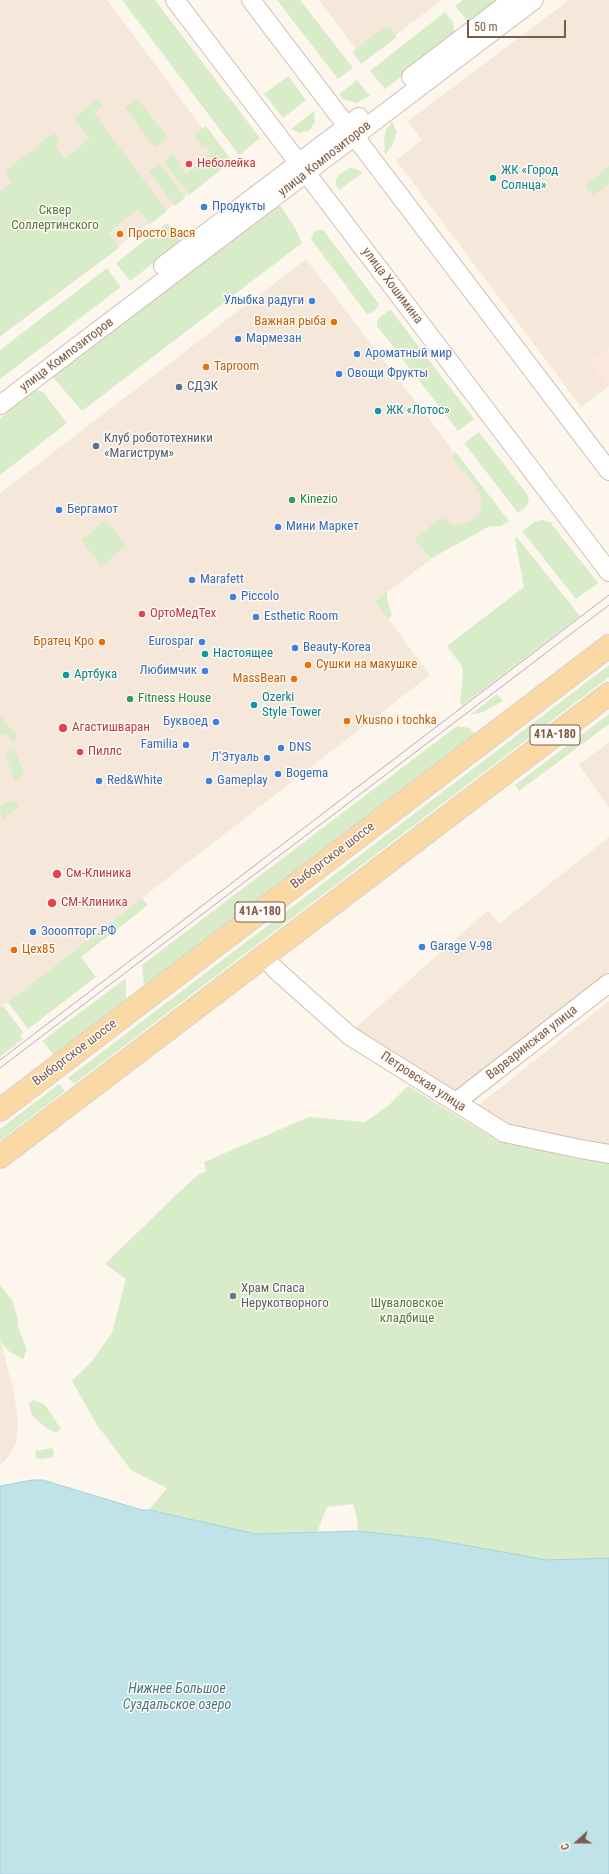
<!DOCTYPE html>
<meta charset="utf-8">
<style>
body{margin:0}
#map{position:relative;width:609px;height:1874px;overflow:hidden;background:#fdf6ec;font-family:"Roboto Condensed",sans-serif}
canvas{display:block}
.north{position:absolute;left:557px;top:1822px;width:40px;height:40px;-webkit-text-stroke:3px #fffaf3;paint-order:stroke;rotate:249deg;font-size:11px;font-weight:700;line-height:16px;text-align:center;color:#7a5c4d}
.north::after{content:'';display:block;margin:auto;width:14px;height:18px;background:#7a5c4d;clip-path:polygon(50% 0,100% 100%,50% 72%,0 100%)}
.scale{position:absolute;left:467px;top:20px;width:99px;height:18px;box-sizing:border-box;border:2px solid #7a5c4d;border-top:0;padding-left:5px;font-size:12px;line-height:14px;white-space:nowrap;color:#7a5c4d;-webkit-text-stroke:3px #fffaf3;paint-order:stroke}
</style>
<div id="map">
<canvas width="609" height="1874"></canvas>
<div class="north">С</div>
<div class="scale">50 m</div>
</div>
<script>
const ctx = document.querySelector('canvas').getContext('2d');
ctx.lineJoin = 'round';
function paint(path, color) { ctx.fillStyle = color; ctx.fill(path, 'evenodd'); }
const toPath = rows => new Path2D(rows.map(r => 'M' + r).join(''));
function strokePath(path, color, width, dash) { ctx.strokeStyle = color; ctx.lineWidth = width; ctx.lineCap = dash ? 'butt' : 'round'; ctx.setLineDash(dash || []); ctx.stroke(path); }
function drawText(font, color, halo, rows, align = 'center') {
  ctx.font = font + ' "Roboto Condensed",sans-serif'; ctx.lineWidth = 3; ctx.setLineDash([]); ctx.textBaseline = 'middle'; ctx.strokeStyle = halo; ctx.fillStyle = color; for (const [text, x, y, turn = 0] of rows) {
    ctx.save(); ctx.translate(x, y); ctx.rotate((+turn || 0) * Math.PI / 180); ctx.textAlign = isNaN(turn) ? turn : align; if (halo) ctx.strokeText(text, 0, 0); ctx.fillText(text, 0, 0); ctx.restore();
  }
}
paint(toPath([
 [0,0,107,0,228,163,0,337],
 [319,0,442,0,364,59],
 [569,0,609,0,609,348,591,362,609,386,581,407,396,160,422,140,408,121],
 [306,259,445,440,496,511,459,538,443,519,415,540,430,560,375,601,430,675,0,1008,0,493],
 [609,742,609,808,579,765],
 [609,837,609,971,454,1095,353,1030,488,910,499,924],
 [609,1001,609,1147,508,1130,475,1108],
 [0,1338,13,1389,18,1420,16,1444,5,1461,0,1464]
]), '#f5e8da');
paint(toPath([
 [609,348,609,386,591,362]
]), '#fde8e0');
paint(toPath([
 [122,0,155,0,260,138,239,155],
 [277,0,300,0,353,68,338,79],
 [463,0,500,0,469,23,455,6],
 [445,12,453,22,455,35,385,89,370,71],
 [387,28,391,29,397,37,361,64,352,52,382,29],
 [288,76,306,100,283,118,264,94],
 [357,80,370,96,357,103,343,99,339,94],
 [137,98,168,138,155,148,125,108],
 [98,99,103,106,94,113,167,211,150,224,138,209,108,233,119,248,0,336,0,192,12,183,4,172,54,133,60,141,55,146,64,159,90,139,74,118],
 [314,111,315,122,310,130,299,133,291,129],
 [392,121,397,132,392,146,385,155,384,140,386,130],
 [206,126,232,161,189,195,164,161,173,154,181,163,179,165,186,174,197,165,196,163,199,161,200,162,212,154,206,146,203,148,194,135],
 [160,164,185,198,175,206,149,172],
 [609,166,609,183,593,196,585,186],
 [350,168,357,169,362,173,339,190,336,185,336,179,339,175],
 [280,205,295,228,302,243,82,411,51,375],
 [167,223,181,242,130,281,116,263],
 [319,230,323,230,379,304,375,311,367,314,311,239,314,232],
 [107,268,121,287,0,379,0,350],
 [390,309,474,419,458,431,377,326,377,320],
 [38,390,44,393,67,423,0,475,0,418,33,392],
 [479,432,527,494,529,501,526,507,518,513,464,443],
 [455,451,509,521,501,526,490,526,430,559,414,539,441,518,456,525,468,523,478,516,482,504,480,492,453,458],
 [106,520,126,546,101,566,81,540],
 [542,520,550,522,598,583,576,599,522,531,534,522],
 [516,536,580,616,462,706,460,702,463,672,461,665,447,646,524,587,515,539],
 [387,592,387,600,392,615,388,619,375,601],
 [609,665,609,677,74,1084,68,1078],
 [497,694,503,701,483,712,470,715],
 [609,714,609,724,519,791,515,785],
 [2,717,18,738,13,741,6,734,0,735,0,719],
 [457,726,470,728,475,734,144,987,142,965],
 [14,749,23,771,22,776,15,782,6,757],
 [15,800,19,806,2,820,0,808,4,804],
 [142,898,148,905,81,957,96,977,28,1029,8,1002],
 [126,978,126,999,54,1055,42,1041],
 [3,1006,23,1032,20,1035,23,1039,0,1057,0,1008],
 [59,1084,65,1091,0,1141,0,1129],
 [408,1086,498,1141,577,1159,609,1163,609,1558,547,1560,431,1539,358,1531,357,1517,353,1504,327,1507,317,1532,256,1534,149,1510,167,1488,131,1470,97,1425,72,1381,92,1361,112,1333,126,1279,105,1264,178,1193,198,1175,206,1171,204,1162,309,1117,365,1122,388,1106],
 [0,1285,12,1300,17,1316,18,1327,27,1350,23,1359,10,1352,2,1344,0,1338],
 [33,1400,45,1405,61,1429,56,1433,46,1428,32,1415,29,1403],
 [52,1448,54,1452,53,1457,41,1459,36,1458,35,1451]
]), '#d8ecc9');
const water = toPath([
 [32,1480,43,1480,142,1510,149,1510,256,1534,358,1531,431,1539,547,1560,609,1558,609,1874,0,1874,0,1486,32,1480]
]);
paint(water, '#bfe3e8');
strokePath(water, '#a5d3da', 1);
const minor = toPath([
 [175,0,609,572],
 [251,0,609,471],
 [411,77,512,0],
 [163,266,359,117],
 [0,405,534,0],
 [264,957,276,970,350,1036,505,1133,580,1149,609,1154],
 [456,1102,609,983]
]);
const major = toPath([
 [0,1110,609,646],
 [0,1157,609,694]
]);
strokePath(minor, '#d1beb0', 20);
strokePath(major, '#dad1cd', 24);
strokePath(minor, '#fff', 18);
strokePath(major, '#fbd9a5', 22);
strokePath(toPath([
 [0,1060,609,595],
 [0,1068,609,605]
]), '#b9a8c9', 1);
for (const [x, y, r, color] of [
 [189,164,4,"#e0444e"],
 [493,178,4,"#0f9aa8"],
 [204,207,4,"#3f7fe0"],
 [120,234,4,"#e8710a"],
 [312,301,4,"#3f7fe0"],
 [334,322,4,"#e8710a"],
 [238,339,4,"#3f7fe0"],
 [357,354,4,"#3f7fe0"],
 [206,367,4,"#e8710a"],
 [339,374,4,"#3f7fe0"],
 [179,387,4,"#5c6f8a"],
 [378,411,4,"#0f9aa8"],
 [96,446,4,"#5c6f8a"],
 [292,500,4,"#2e9e5b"],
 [59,510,4,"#3f7fe0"],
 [278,527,4,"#3f7fe0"],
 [192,580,4,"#3f7fe0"],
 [233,597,4,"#3f7fe0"],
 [142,614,4,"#e0444e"],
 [256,617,4,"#3f7fe0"],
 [102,642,4,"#e8710a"],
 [202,642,4,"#3f7fe0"],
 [295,648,4,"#3f7fe0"],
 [205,654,4,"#0f9aa8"],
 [308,665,4,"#e8710a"],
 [205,671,4,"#3f7fe0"],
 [66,675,4,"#0f9aa8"],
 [294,679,4,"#e8710a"],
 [130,699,4,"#2e9e5b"],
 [254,705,4,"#0f9aa8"],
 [347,721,4,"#e8710a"],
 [216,722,4,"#3f7fe0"],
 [63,728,5,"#e0444e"],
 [186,745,4,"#3f7fe0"],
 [281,748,4,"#3f7fe0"],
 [80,752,4,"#e0444e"],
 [267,758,4,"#3f7fe0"],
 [278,774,4,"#3f7fe0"],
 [99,781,4,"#3f7fe0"],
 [209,781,4,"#3f7fe0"],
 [57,874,5,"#e0444e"],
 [52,903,5,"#e0444e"],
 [33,932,4,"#3f7fe0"],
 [422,947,4,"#3f7fe0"],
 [14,950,4,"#e8710a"],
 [233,1296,4,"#6b7280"]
]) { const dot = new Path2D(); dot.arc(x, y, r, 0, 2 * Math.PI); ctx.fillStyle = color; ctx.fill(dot); strokePath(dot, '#fffaf3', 1.5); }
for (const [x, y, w] of [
 [555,735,50],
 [260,912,50]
]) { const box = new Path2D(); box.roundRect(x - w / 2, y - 10, w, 20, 3); ctx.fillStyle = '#fffaf3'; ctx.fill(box); strokePath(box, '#7a5c4d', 1); }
drawText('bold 12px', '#7a5c4d', null, [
 ["41А-180",555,735],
 ["41А-180",260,912]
]);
drawText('13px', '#7a5c4d', '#fffaf3', [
 ["улица Композиторов",325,159,-38],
 ["улица Хошимина",392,286,53],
 ["улица Композиторов",67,355,-37],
 ["Выборгское шоссе",333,856,-37],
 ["Варваринская улица",532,1043,-38],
 ["Выборгское шоссе",75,1053,-37],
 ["Петровская улица",423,1082,33]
]);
drawText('13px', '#be3a42', '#fffaf3', [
 ["Неболейка",197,164],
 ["ОртоМедТех",150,614],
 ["Агастишваран",72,728],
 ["Пиллс",88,752],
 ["См-Клиника",66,874],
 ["СМ-Клиника",61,903]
], 'left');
drawText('13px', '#0d838f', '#fffaf3', [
 ["ЖК «Город",501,171],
 ["Солнца»",501,186],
 ["ЖК «Лотос»",386,411],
 ["Настоящее",213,654],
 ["Артбука",74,675],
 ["Ozerki",262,698],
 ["Style Tower",262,713]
], 'left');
drawText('13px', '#366cbe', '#fffaf3', [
 ["Продукты",212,207],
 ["Улыбка радуги",304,301,"right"],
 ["Мармезан",246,339],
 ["Ароматный мир",365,354],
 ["Овощи Фрукты",347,374],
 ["Бергамот",67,510],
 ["Мини Маркет",286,527],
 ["Marafett",200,580],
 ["Piccolo",241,597],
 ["Esthetic Room",264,617],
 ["Eurospar",194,642,"right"],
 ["Beauty-Korea",303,648],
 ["Любимчик",197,671,"right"],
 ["Буквоед",208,722,"right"],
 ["Familia",178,745,"right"],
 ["DNS",289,748],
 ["Л'Этуаль",259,758,"right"],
 ["Bogema",286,774],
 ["Red&White",107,781],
 ["Gameplay",217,781],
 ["Зооопторг.РФ",41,932],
 ["Garage V-98",430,947]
], 'left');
drawText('13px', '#537a41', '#fffaf3', [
 ["Сквер",55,211],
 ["Соллертинского",55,226],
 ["Шуваловское",407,1304],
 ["кладбище",407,1319]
]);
drawText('13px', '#c56008', '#fffaf3', [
 ["Просто Вася",128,234],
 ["Важная рыба",326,322,"right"],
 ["Taproom",214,367],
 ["Братец Кро",94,642,"right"],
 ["Сушки на макушке",316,665],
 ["MassBean",286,679,"right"],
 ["Vkusno i tochka",355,721],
 ["Цех85",22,950]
], 'left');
drawText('13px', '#4e5e75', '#fffaf3', [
 ["СДЭК",187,387],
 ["Клуб робототехники",104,439],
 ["«Магиструм»",104,454]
], 'left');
drawText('13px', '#27864d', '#fffaf3', [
 ["Kinezio",300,500],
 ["Fitness House",138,699]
], 'left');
drawText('13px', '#5b616d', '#fffaf3', [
 ["Храм Спаса",241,1289],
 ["Нерукотворного",241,1304]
], 'left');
drawText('italic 14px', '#437c86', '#fffaf3', [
 ["Нижнее Большое",177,1689],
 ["Суздальское озеро",177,1705]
]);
</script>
